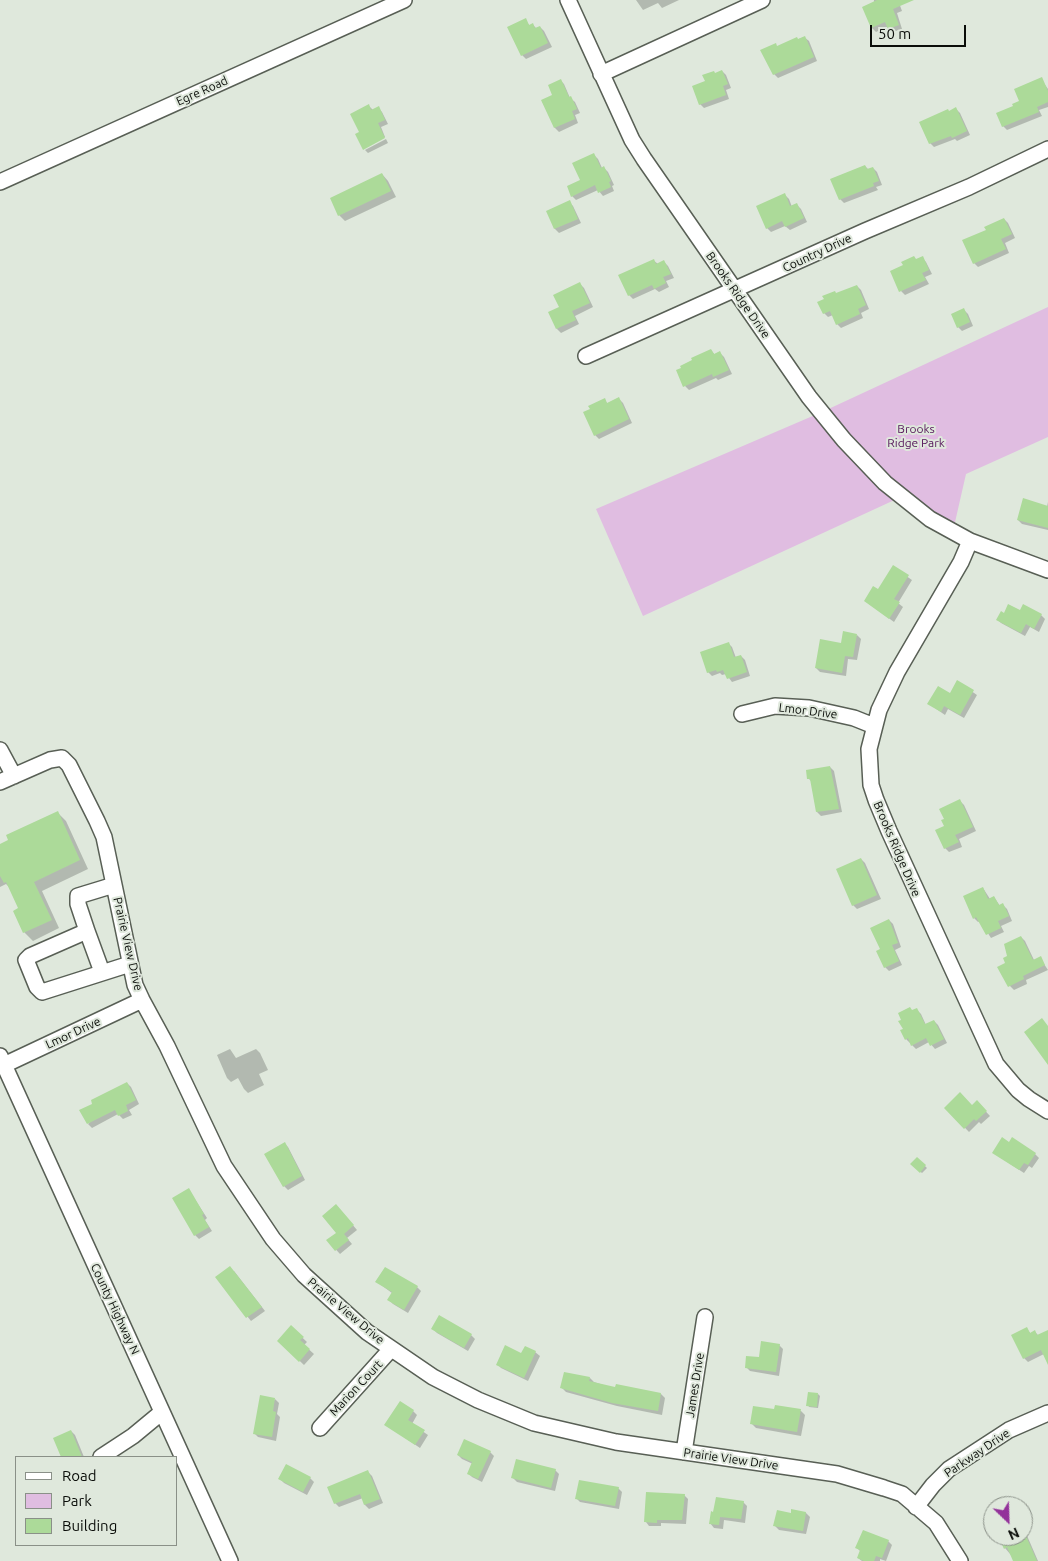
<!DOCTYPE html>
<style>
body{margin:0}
#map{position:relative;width:1048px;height:1561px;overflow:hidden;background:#dfe8dc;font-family:Ubuntu,sans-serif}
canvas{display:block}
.legend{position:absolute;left:15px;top:1456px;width:162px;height:90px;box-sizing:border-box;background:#dfe8dc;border:1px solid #8a9088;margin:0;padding:6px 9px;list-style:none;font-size:15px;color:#0a0d09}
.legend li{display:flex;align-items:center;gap:10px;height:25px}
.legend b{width:25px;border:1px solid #8a9088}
.north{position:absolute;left:983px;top:1496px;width:50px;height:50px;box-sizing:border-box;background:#dfe8dc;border:1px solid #8a9088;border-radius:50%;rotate:156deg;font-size:14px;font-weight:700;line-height:20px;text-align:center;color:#0a0d09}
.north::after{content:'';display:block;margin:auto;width:18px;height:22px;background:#93329a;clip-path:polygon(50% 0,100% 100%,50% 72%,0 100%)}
.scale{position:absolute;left:870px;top:25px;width:96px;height:22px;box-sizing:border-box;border:2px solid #0a0d09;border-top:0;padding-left:6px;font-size:15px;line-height:18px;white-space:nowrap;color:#0a0d09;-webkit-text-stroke:4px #dfe8dc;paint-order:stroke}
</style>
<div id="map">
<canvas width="1048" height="1561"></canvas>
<ul class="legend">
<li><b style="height:6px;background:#fff"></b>Road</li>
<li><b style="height:14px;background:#e0bde1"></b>Park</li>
<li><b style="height:14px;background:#acda99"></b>Building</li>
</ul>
<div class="north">N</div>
<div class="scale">50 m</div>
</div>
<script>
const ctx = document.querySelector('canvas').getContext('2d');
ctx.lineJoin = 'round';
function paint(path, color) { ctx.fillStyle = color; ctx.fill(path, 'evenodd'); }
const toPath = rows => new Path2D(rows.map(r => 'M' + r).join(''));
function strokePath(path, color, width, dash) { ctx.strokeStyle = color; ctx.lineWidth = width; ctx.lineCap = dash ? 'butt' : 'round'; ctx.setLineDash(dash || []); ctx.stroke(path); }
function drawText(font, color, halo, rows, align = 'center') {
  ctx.font = font + ' Ubuntu,sans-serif'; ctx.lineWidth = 4; ctx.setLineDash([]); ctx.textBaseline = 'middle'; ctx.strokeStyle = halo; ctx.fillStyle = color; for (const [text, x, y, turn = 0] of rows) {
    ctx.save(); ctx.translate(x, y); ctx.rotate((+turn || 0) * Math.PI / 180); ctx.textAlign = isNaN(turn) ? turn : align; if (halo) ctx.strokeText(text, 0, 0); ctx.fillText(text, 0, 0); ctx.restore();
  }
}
paint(toPath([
 [1048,307,1048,437,966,474,953,531,901,497,643,616,596,509,822,412]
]), '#e0bde1');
paint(toPath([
 [636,0,679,0,662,8,658,3,643,10],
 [874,0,898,0,902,11,897,13,902,29,893,32,887,27,876,32,872,28],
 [525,20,530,26,533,25,537,29,540,27,544,31,552,47,526,59,522,55],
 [804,37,809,41,817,61,778,78,774,74,778,47],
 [722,71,726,75,731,88,726,90,729,99,704,108,700,104,706,82,715,74],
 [1041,79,1048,89,1048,107,1039,110,1042,116,1007,130,1003,126,1014,107],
 [560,80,564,84,570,98,575,102,580,113,575,115,578,123,559,132,555,128,542,101,554,96],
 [369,106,373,110,378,108,382,112,388,124,381,127,385,137,363,148,361,132],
 [956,109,960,113,970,135,957,141,955,139,934,147,930,143,949,112],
 [386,139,388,143,368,153,365,150],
 [594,155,598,159,602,168,604,168,608,172,614,185,612,186,614,191,603,196,598,190,576,200,572,196,582,180],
 [865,166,869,170,873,168,877,172,882,185,876,187,878,190,844,203,840,199],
 [382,174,388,181,396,197,345,221,339,215],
 [785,195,789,199,792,207,797,205,801,209,807,222,790,230,785,226,771,232,767,228],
 [569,202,573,206,581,223,559,233,555,229,548,212],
 [1004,219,1008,223,1015,238,1005,243,1009,253,978,267,974,263,987,230],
 [922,258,926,262,932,274,925,277,929,284,905,295,901,291,917,260],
 [653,260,658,264,664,262,668,266,674,278,666,281,669,287,659,292,655,289,633,299,629,295],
 [580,284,584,288,593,307,575,316,579,324,561,333,557,329,561,308],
 [857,286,861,290,869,309,861,313,863,318,841,328,837,324,833,315,828,317,824,313,837,294],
 [964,310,968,314,973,326,962,331,958,327],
 [711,350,715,355,720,353,724,357,732,374,718,380,716,378,689,390,685,386],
 [619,399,623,403,632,423,599,439,595,435,604,400,608,404],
 [1048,502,1048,530,1022,524,1018,520,1047,507],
 [893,567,912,580,898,603,903,607,894,622,865,601,878,591],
 [1024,606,1041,615,1045,619,1039,632,1030,627,1025,636,1001,623,997,619,1004,614,1020,612],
 [857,635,861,639,857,660,848,659,846,676,820,672,816,668],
 [728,643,732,647,736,658,741,656,745,660,750,676,732,682,726,674,722,675,720,673,712,676,708,672],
 [958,682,977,695,964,718,948,709,945,715,929,704,950,694],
 [830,767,834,771,842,812,821,816,817,812,812,782,809,779],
 [960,801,964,805,976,831,959,839,962,847,949,852,945,848,946,827],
 [57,812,66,821,88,869,42,891,59,928,33,941,24,932,20,909,10,888,6,884,0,887,0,846],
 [861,859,865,863,881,899,857,909,853,905],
 [983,888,990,899,994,897,1000,906,1003,905,1007,909,1012,921,1001,926,1004,932,991,938,980,921,978,922,974,918],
 [889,920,893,924,901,947,895,950,902,965,889,971,885,967,882,949],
 [1021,937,1025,941,1034,960,1040,958,1048,970,1026,980,1027,984,1014,990,1010,986,1007,963,1009,957],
 [917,1010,921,1014,926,1025,934,1021,938,1025,947,1043,935,1049,929,1042,916,1049,906,1039,904,1029,913,1011],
 [230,1049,236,1058,256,1049,260,1053,268,1070,259,1074,264,1085,248,1093,244,1089,238,1078,231,1082,227,1078,217,1055],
 [127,1083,131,1087,139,1104,129,1110,132,1115,123,1119,118,1114,92,1128,88,1124],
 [977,1102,990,1116,981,1124,979,1122,969,1132,946,1108,972,1107],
 [284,1143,288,1147,305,1180,288,1190,284,1186],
 [1035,1154,1039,1158,1032,1168,1029,1166,1024,1173,998,1156],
 [917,1158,927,1168,922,1173,912,1164],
 [189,1190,207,1218,205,1220,212,1231,199,1239,195,1235],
 [340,1210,357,1230,347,1238,352,1244,340,1254,328,1241,337,1233],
 [234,1271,265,1311,251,1321,216,1277],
 [377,1282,417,1287,421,1291,408,1313,393,1304,389,1300,392,1293],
 [291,1327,307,1342,304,1345,314,1354,304,1365,279,1341],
 [433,1329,471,1335,475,1339,468,1351,437,1333],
 [1027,1329,1031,1334,1035,1332,1039,1336,1048,1332,1048,1358,1044,1354,1028,1362,1024,1358],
 [779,1345,783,1349,779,1376,750,1371,746,1367],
 [525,1347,535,1352,540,1356,528,1381,501,1368,497,1364,522,1354],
 [590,1378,594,1382,616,1389,661,1394,665,1398,662,1415,617,1406,566,1392,562,1388],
 [818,1394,820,1396,818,1408,809,1407,808,1405],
 [275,1399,279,1403,277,1414,280,1417,276,1441,258,1437,254,1433],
 [776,1406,801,1411,805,1415,801,1436,756,1428,752,1424,775,1411],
 [413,1411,417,1415,412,1424,428,1435,420,1448,386,1425],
 [71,1431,75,1435,84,1457,62,1457,55,1438],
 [490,1452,494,1456,482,1482,472,1477,468,1473,473,1464,462,1459,458,1455],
 [555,1470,559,1474,555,1491,517,1482,513,1478],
 [368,1472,372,1476,383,1503,369,1509,365,1505,363,1498,339,1507,335,1503],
 [310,1478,314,1482,307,1495,284,1483,280,1479],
 [618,1488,622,1492,619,1509,580,1502,576,1498],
 [684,1495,688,1499,686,1524,661,1523,661,1526,649,1526,646,1522],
 [743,1502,747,1506,745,1523,724,1520,723,1529,714,1528,710,1523,715,1513],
 [792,1511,806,1513,810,1517,806,1534,779,1530,775,1526,791,1515],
 [1023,1530,1025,1531,1038,1561,1016,1561,1005,1548,1002,1536,1023,1536],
 [888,1541,892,1545,886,1561,880,1559,880,1561,862,1561,858,1558,861,1552,857,1548]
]), '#0003');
paint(toPath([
 [877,0,914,0,893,9,899,25,888,29,885,22,871,28,862,7],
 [526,18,529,25,533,23,535,28,540,26,548,43,521,56,507,27],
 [805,36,814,57,773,75,760,50,776,43,777,46,797,37,798,39],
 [722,70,728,84,723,86,726,95,699,105,692,86,705,81,702,75,714,71,715,73],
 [1042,77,1048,91,1048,102,1037,107,1039,112,1002,127,996,113,1013,106,1012,104,1019,101,1014,89],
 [561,79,569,97,571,96,577,109,572,111,575,119,554,128,541,100,552,95,548,85],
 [369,104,371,110,379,106,385,120,378,123,385,138,363,150,355,134,359,132,350,114],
 [956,107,967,131,952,138,951,136,929,144,919,122,948,109,949,111],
 [594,153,601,168,604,166,611,181,609,182,611,187,598,193,595,185,571,197,567,186,580,180,572,163],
 [865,165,867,169,873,167,879,181,873,183,874,186,839,200,830,179],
 [382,173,391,191,338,216,330,198],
 [785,193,790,206,797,203,804,218,785,227,782,221,766,229,756,206],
 [570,200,578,219,554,229,546,211],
 [1004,218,1012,234,1001,239,1006,249,973,264,962,240,986,230,984,227],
 [914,256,916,259,923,256,929,270,922,273,926,280,899,292,890,271,903,265,901,262],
 [654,259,656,264,664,260,671,274,663,277,666,283,654,289,652,285,628,296,618,275],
 [580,282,590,303,572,311,576,320,556,329,548,312,559,307,553,295],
 [857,285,866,305,858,309,860,314,836,325,830,311,823,314,817,302,824,299,822,296,835,291,836,293],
 [964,308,970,322,957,328,951,314],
 [711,349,714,354,720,351,729,370,713,377,712,374,683,387,676,370,681,368,680,366,692,360,691,358],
 [619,397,629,419,594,436,583,412,590,409,588,406,605,398,607,403],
 [1023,498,1048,506,1048,528,1017,520],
 [893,565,909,575,894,599,900,602,889,619,864,601,873,586,878,589],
 [1008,604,1020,610,1023,604,1042,614,1034,629,1026,624,1021,633,996,620,1001,611,1004,613],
 [843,631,857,634,853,657,845,656,842,673,815,668,820,639,841,643],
 [729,642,734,657,741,655,747,672,727,679,723,670,717,672,716,670,707,673,700,652],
 [957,680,974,690,960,715,944,706,941,712,927,704,938,686,950,693],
 [830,766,839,809,816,812,810,779,807,779,806,770],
 [960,799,973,827,955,835,959,842,944,849,935,830,944,826,941,820,944,819,939,809],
 [58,811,80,860,34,882,52,920,23,933,13,911,18,908,6,882,4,883,0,876,0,844,8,840,6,835],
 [861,858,877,895,852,906,836,869],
 [983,887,988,899,994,896,999,905,1003,903,1009,916,998,921,1001,928,986,935,976,917,973,919,963,896],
 [889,919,898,943,892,945,899,961,884,968,876,951,880,949,870,928],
 [1021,936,1033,960,1041,956,1045,965,1023,976,1024,979,1008,987,997,967,1005,963,1003,958,1007,956,1004,944],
 [910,1007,912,1010,917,1008,925,1024,934,1020,944,1039,930,1046,926,1038,911,1046,908,1038,905,1040,900,1030,903,1029,898,1021,901,1020,898,1013],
 [1042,1018,1048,1026,1048,1065,1024,1032],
 [127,1082,136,1100,126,1105,128,1111,118,1116,115,1110,87,1124,79,1110,92,1104,91,1100],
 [960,1092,972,1105,977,1100,987,1111,976,1121,974,1119,964,1129,944,1108],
 [1002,1137,1009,1142,1012,1137,1036,1153,1028,1165,1024,1163,1019,1170,992,1153],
 [285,1142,302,1176,283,1187,264,1154],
 [917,1157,926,1165,920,1173,910,1164],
 [189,1188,204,1214,202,1215,209,1227,194,1236,172,1198],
 [336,1204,354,1225,344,1234,349,1240,335,1251,326,1240,336,1233,322,1216],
 [230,1266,262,1307,246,1318,215,1277],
 [385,1267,418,1286,404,1310,387,1300,392,1292,375,1282],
 [439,1315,472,1334,464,1348,431,1329],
 [291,1325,304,1337,300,1340,310,1349,299,1362,277,1341],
 [1027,1327,1030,1333,1035,1330,1037,1335,1048,1330,1048,1365,1041,1350,1023,1359,1011,1335],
 [761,1341,780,1344,776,1372,745,1368,746,1356,759,1357],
 [505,1345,521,1353,525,1346,536,1351,524,1378,496,1365],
 [564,1372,590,1377,589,1381,615,1387,616,1384,661,1393,658,1411,612,1403,560,1388],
 [808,1392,818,1393,817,1407,806,1406],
 [260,1395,275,1398,273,1411,276,1412,272,1437,253,1434],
 [400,1401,414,1410,408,1420,425,1430,415,1445,384,1425],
 [775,1405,801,1409,797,1432,750,1424,753,1406,774,1409],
 [71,1430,82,1457,61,1457,53,1438],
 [464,1439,491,1451,478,1479,467,1474,472,1462,457,1455],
 [516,1459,556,1469,551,1488,511,1478],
 [286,1464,311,1477,303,1492,278,1479],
 [368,1470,380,1499,364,1505,360,1494,334,1504,327,1487],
 [579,1480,619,1487,615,1506,575,1499],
 [646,1492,685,1494,682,1520,657,1520,657,1523,644,1522],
 [716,1497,744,1501,741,1519,720,1517,719,1525,709,1524,711,1511,713,1512],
 [791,1509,806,1512,803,1531,773,1526,777,1510,791,1513],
 [863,1530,889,1540,882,1558,876,1556,874,1561,864,1561,857,1558,860,1550,855,1548],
 [998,1536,1026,1536,1037,1561,1013,1561,1007,1547,1004,1549]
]), '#acda99');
const minor = toPath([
 [568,0,632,140,644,159,809,397,844,440,885,483,930,519,970,541,1048,570],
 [601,74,762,0],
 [0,182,404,0],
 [586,356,865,231,969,187,1048,149],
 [970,541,961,562,897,672,879,710,869,749,871,785,876,800,889,831,996,1064,1018,1090,1029,1099,1048,1111],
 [742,714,775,706,809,708,854,718,874,726],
 [0,750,14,776],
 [0,782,50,760,62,758,69,765,97,821,104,837,135,985,142,1000,167,1046,224,1166,273,1239,304,1275,367,1332,433,1377,478,1400,534,1423,616,1442,837,1474,884,1488,902,1494,936,1523,960,1561],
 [114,885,78,896,78,904,87,931,30,956,26,960,37,987,42,992,130,964],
 [87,931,102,972],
 [0,1056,230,1561],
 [4,1065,142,1000],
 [320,1428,391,1349],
 [684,1452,705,1317],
 [101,1457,133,1436,162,1412],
 [916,1507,933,1485,949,1469,1009,1430,1048,1413]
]);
strokePath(minor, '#585f55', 18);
strokePath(minor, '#fff', 15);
drawText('12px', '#0a0d09', '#dfe8dc', [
 ["Egre Road",202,91,-24],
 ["Country Drive",817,253,-25],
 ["Brooks Ridge Drive",738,295,55],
 ["Lmor Drive",808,711,7],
 ["Brooks Ridge Drive",897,849,67],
 ["Prairie View Drive",128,944,77],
 ["Lmor Drive",73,1033,-25],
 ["County Highway N",115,1309,65],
 ["Prairie View Drive",346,1311,40],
 ["James Drive",695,1385,-81],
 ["Marion Court",356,1388,-47],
 ["Parkway Drive",977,1453,-34],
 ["Prairie View Drive",731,1459,8]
]);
drawText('12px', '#541359', '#dfe8dc', [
 ["Brooks",916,429],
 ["Ridge Park",916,443]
]);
</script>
